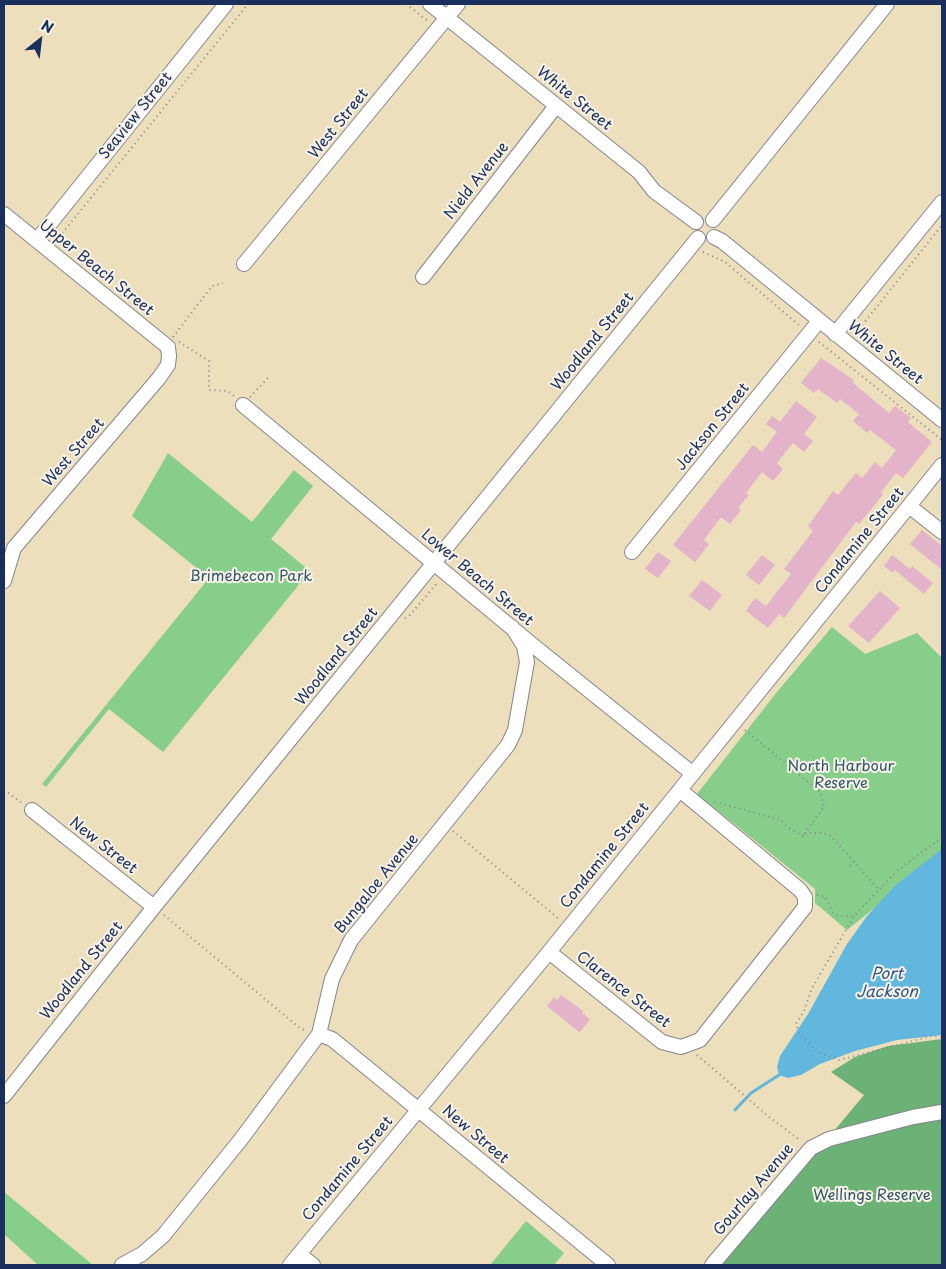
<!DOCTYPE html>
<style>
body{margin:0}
#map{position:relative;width:946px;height:1269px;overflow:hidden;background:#eddebc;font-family:"Playpen Sans",sans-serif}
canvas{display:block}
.frame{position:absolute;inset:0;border:5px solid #1b2f5e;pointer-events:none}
.north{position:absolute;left:15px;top:15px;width:50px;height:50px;-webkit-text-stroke:4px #f7f3e8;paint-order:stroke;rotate:29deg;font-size:14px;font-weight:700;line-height:20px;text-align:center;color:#1b2f5e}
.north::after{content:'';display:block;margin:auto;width:18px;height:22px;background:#1b2f5e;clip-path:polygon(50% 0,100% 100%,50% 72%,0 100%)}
</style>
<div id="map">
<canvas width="946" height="1269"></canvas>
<div class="frame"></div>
<div class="north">N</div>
</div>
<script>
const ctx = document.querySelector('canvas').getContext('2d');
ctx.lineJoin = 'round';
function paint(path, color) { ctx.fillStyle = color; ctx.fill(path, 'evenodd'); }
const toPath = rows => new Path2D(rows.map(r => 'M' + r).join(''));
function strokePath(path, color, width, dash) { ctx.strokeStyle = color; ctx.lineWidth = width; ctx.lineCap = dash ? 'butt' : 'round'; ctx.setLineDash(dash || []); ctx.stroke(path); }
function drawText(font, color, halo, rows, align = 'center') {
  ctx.font = font + ' "Playpen Sans",sans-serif'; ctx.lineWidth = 4; ctx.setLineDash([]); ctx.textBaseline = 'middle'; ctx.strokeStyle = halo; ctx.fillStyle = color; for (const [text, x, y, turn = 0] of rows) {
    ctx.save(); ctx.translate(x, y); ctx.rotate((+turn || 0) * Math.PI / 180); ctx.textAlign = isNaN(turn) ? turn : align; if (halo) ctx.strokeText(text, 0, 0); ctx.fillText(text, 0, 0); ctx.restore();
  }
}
paint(toPath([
 [168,453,252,522,294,470,313,486,271,539,310,571,163,752,109,709,46,787,42,784,209,578,132,516],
 [832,627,865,654,917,633,942,658,942,854,847,930,815,903,815,889,697,794,777,692],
 [4,1192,93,1265,38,1265,4,1234],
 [526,1221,564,1253,554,1265,490,1265]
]), '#86ce89');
paint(toPath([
 [942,1039,942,1265,722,1265,864,1095,831,1072,855,1057,888,1046]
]), '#6cb175');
paint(toPath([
 [942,849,942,1035,897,1040,855,1051,820,1064,801,1075,788,1078,779,1075,777,1067,780,1056,808,1014,847,944,867,916,896,885]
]), '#61b7de');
strokePath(toPath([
 [735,1110,751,1093,779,1075]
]), '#61b7de', 3);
paint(toPath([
 [821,358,854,380,852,382,889,413,895,406,911,418,908,422,932,442,903,478,896,473,881,492,883,494,873,507,859,524,856,522,784,618,779,614,768,628,746,611,755,598,766,606,791,574,784,569,813,531,808,526,833,491,838,495,856,473,862,478,875,462,882,468,896,450,870,430,867,433,853,421,859,414,840,399,837,403,818,389,814,393,801,383],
 [796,401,817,417,804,434,813,441,804,452,793,443,777,463,783,469,773,481,762,472,746,493,749,495,738,508,741,510,730,524,721,517,704,540,709,544,695,562,673,545,753,445,762,452,777,432,766,424,772,416,780,422],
 [922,530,942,546,942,570,910,544],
 [658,552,671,561,658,578,645,569],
 [762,555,775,565,759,585,746,575],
 [892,555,910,569,912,566,933,583,924,594,895,570,893,573,884,566],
 [702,580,722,595,710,611,689,596],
 [880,591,900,608,869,643,848,626],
 [561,995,583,1011,582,1013,590,1019,581,1031,579,1032,547,1006,554,997,557,1000]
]), '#e2b3c9');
const minor = toPath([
 [430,4,639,172,654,191,696,222],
 [4,214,168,347,169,356,168,365,159,378,14,548,4,581],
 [713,220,887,4],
 [714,237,722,241,942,420],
 [37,240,226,4],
 [244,264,458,4],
 [423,277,556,106],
 [835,334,942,202],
 [243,405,535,647,693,774],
 [909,506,942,532],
 [632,552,819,321],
 [32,810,154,907],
 [549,952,662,1042,681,1047,700,1040,805,907,805,897,800,890,680,790],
 [319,1034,332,1039,608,1265],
 [4,1096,154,907,698,238],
 [299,1254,313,1265],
 [122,1265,142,1254,163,1236,242,1138,319,1034,332,979,351,940,508,745,515,730,527,662,524,646,512,627],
 [290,1265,549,952,942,465],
 [712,1265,811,1148,829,1139,913,1117,942,1112]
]);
strokePath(minor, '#84868d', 16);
strokePath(toPath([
 [406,4,428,21],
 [56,241,248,4],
 [703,252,725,262,800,326],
 [856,333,942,225],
 [173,337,212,286,223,283],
 [179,342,209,361,209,390,228,391,235,397],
 [819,342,942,440],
 [250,397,268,378],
 [405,618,409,616,438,582],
 [745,730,820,792,824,807,805,833,824,833,831,836,878,889],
 [4,790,22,803],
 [715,802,781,820,787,827,803,836,805,833],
 [453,831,559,919],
 [942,837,897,871,854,916,812,988,804,1011,796,1024,800,1035,818,1052,839,1060,932,1036,942,1037],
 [850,866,854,862],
 [817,895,825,897,833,912,838,916,854,916],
 [164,915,301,1029,305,1030],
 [697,1055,768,1116,801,1141]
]), '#84868d', 2, [1, 4]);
strokePath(minor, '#fff', 14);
drawText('15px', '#1b2f5e', '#f7f3e8', [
 ["White Street",574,99,39],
 ["Seaview Street",136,116,-51],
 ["West Street",339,124,-51],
 ["Nield Avenue",477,181,-52],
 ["Upper Beach Street",96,268,39],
 ["Woodland Street",593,342,-51],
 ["White Street",885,353,39],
 ["Jackson Street",713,427,-51],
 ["West Street",74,453,-49],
 ["Condamine Street",860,541,-51],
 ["Lower Beach Street",477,578,40],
 ["Woodland Street",337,657,-51],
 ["New Street",103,846,38],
 ["Condamine Street",605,856,-51],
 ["Bungaloe Avenue",377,884,-51],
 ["Woodland Street",82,971,-51],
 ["Clarence Street",623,990,38],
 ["New Street",475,1135,40],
 ["Condamine Street",348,1169,-50],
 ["Gourlay Avenue",754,1190,-50]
]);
drawText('15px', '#365769', '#f7f3e8', [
 ["Brimebecon Park",251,577],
 ["North Harbour",841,767],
 ["Reserve",841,784],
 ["Wellings Reserve",872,1196]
]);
drawText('italic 16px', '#305884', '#f7f3e8', [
 ["Port",887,975],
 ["Jackson",887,993]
]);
</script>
